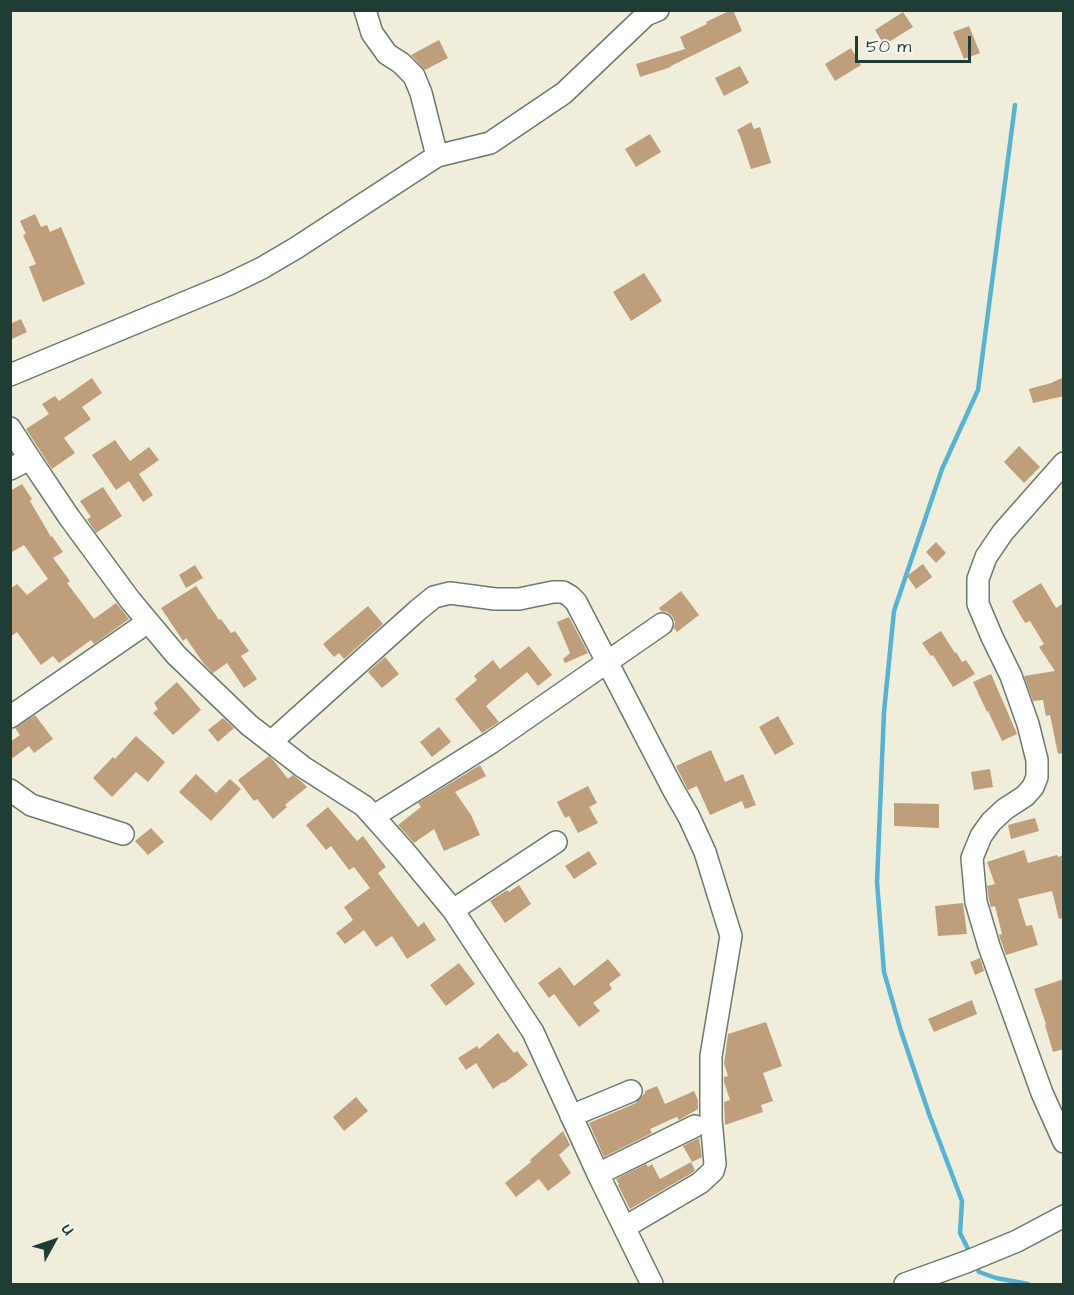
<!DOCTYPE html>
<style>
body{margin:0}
#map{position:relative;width:1074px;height:1295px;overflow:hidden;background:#f0eddb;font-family:"Architects Daughter",sans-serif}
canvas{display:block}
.frame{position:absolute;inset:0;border:12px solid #1f3d34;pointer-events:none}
.north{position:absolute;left:24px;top:1211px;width:60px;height:60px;-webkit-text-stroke:4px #f6f6f2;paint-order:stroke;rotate:50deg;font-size:16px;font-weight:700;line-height:24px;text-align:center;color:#1f3d34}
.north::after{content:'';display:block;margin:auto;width:21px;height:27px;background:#1f3d34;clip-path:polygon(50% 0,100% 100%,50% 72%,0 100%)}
.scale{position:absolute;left:855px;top:36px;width:116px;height:27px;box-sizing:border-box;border:3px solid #1f3d34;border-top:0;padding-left:8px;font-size:18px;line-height:21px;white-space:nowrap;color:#1f3d34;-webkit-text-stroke:4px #f6f6f2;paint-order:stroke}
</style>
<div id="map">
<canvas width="1074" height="1295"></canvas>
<div class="frame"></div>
<div class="north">U</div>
<div class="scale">50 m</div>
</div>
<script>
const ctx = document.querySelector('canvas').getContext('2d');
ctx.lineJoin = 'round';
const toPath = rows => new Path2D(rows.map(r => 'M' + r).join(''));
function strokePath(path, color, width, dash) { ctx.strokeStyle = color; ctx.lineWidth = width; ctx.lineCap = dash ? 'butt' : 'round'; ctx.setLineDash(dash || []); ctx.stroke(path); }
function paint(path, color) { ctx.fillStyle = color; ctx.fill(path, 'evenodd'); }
strokePath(toPath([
 [970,1253,960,1233,962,1201,929,1114,901,1031,884,972,877,882,884,712,894,611,942,469,978,390,1015,105],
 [975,1263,979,1272,996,1278,1028,1284]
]), '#56b3d4', 4.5);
paint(toPath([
 [731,10,733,10,742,31,671,66,671,67,640,77,636,64,685,49,680,37,707,24,706,22],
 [903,12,913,27,884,45,875,30],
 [969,26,980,53,964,59,953,32],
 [439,40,448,58,425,70,411,55],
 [851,48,861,65,835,81,825,64],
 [740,66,749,83,724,96,715,78],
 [751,122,754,129,760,127,771,163,751,169,740,136,737,130],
 [650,134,661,152,636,167,625,149],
 [35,214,41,227,47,225,50,232,61,227,85,284,43,302,29,267,36,264,23,235,26,234,20,221],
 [644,273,662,301,631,321,613,292],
 [21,319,27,332,10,340,10,324],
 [1064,377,1064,396,1033,403,1029,389,1051,383],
 [92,378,102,393,82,407,91,419,64,438,75,453,52,469,26,429,49,414,42,404,55,396,59,401],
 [115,440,130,461,149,447,159,460,139,474,153,495,143,502,129,481,116,490,92,455],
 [1019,446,1040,467,1024,483,1004,462],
 [22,484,32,499,30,501,51,537,52,536,63,552,53,558,70,581,67,583,94,619,116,603,129,619,94,644,91,640,59,663,53,656,41,665,17,632,10,637,10,589,17,584,27,595,48,579,24,545,10,553,10,491],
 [103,487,122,516,96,533,87,519,91,517,80,501],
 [936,542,946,553,936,563,926,552],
 [923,564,932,577,916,589,907,576],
 [195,565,203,578,186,588,179,575],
 [1041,583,1056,608,1064,603,1064,753,1058,754,1050,715,1046,716,1043,700,1033,701,1024,676,1055,671,1039,647,1044,644,1030,621,1025,623,1012,601],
 [196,586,219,620,221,619,231,633,235,631,249,651,241,656,257,679,244,688,227,663,213,673,204,664,186,638,183,641,161,608],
 [681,591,699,615,677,632,674,628,675,622,672,616,667,612,661,611,659,608],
 [368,606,383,624,344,659,339,653,334,657,323,644],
 [569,617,588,653,565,663,563,659,570,653,557,622],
 [941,631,955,653,956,652,962,662,966,660,975,674,953,687,933,655,931,656,922,643],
 [529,646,552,675,538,686,527,672,486,706,499,722,482,733,455,699,477,680,474,676,493,660,500,669],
 [385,657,399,674,382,688,368,672],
 [991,674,1017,734,1002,741,988,711,987,712,973,682],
 [177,682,201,710,173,735,153,713,158,709,154,703],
 [35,715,53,739,34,753,29,746,10,760,10,742,20,735,15,728],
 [778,716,794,744,775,755,759,727],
 [223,718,234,728,218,742,208,730],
 [439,727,451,742,432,757,420,742],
 [136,736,165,762,148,782,136,772,112,797,93,778,113,757,115,759],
 [711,750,725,782,743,774,756,805,745,809,742,801,710,815,697,786,688,790,676,766],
 [269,756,274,761,288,779,293,775,302,782,307,787,285,805,287,807,273,819,257,799,254,801,238,780],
 [480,765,486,776,455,792,471,815,480,835,444,851,434,829,414,843,398,825,421,807,418,803],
 [990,769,993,787,974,790,971,772],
 [196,774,216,793,230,779,241,789,211,821,179,792],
 [588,786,597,803,589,807,598,823,578,833,569,816,565,818,557,802],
 [894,803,939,804,939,828,894,826],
 [328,807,357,841,363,836,386,867,378,873,418,927,424,922,436,940,407,959,392,936,376,947,364,930,345,944,336,933,353,920,344,907,370,888,354,867,349,870,331,846,326,850,306,825],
 [1035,818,1039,831,1011,839,1008,825],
 [151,828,164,842,148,855,135,841],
 [1024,850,1028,863,1057,855,1058,857,1064,855,1064,918,1059,919,1052,891,1018,899,1026,926,1032,925,1038,945,1006,955,999,935,1002,934,995,906,991,907,989,900,987,886,995,884,987,862],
 [589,851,597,864,574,879,565,866],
 [519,885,531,904,505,923,490,901,507,890,509,892],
 [963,903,967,934,938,936,935,906],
 [980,958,984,971,975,975,970,962],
 [608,959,621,975,609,984,612,989,593,1003,600,1011,579,1027,554,994,549,998,538,983,560,967,574,986],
 [459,963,475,984,446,1006,430,985],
 [1064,979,1064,1049,1053,1052,1045,1025,1046,1024,1034,989],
 [972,1000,977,1014,934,1032,928,1019],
 [766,1022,782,1066,763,1073,773,1101,761,1105,763,1112,725,1125,724,1102,730,1100,724,1082,724,1077,728,1076,724,1064,728,1034],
 [498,1033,514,1053,517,1051,528,1065,504,1083,503,1082,493,1089,476,1063,466,1070,458,1058,477,1046,479,1049],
 [657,1086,665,1104,694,1091,698,1100,698,1109,679,1120,677,1117,672,1119,650,1129,652,1133,604,1157,589,1123,636,1103,645,1093,645,1091],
 [356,1097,368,1111,344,1131,333,1117],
 [563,1131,570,1145,559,1155,571,1173,548,1191,539,1179,516,1197,505,1183,531,1162,530,1160],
 [699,1138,702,1157,692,1162,683,1146],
 [691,1162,695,1170,692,1173,630,1209,618,1185,619,1184,616,1179,646,1164,648,1167,652,1164,660,1179]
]), '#bf9e7b');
const minor = toPath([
 [365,10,372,33,387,54,401,63,414,76,421,93,437,156],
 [10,375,227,285,262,268,296,248,437,156,490,143,564,93,646,15,658,10],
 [10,428,30,459,69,517,130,600,176,655,249,725,303,767,364,806,405,852,453,910,533,1032,598,1174,652,1284],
 [1064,463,1003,532,986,557,978,579,978,604,992,637,1011,676,1028,724,1037,760,1037,777,1033,787,1025,796,1005,809,991,822,981,836,972,858,976,902,989,946,1042,1093,1064,1142],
 [10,469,30,459],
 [10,717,148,622],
 [271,742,418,610,434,597,450,593,495,599,519,599,553,592,563,592,570,596,576,602,673,789,689,817,705,852,731,936,711,1056,711,1119,715,1164,713,1171,700,1183,625,1227],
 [10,790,31,805,123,834],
 [374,816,492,742,662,624],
 [453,910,556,842],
 [571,1116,631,1091],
 [598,1174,695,1126],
 [905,1284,966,1262,1017,1241,1064,1216]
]);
strokePath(minor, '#687b6e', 24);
strokePath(minor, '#fff', 21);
</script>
